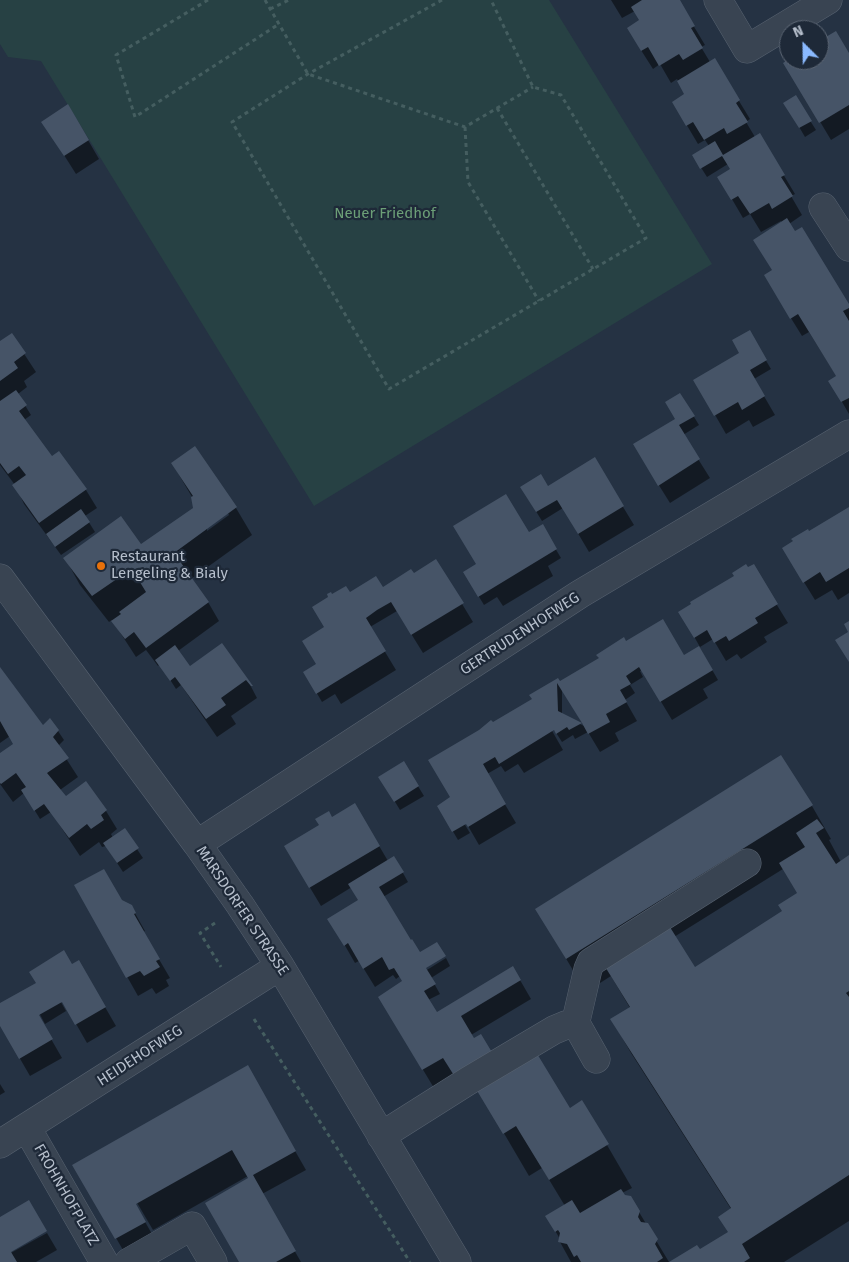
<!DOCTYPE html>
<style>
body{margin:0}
#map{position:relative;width:849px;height:1262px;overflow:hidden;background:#253243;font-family:"Fira Sans",sans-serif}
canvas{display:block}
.north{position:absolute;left:779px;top:20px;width:50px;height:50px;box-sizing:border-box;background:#1e2938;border:1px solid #5b6573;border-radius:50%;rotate:337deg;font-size:14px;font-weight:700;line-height:20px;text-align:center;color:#b6bfcc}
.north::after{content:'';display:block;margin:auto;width:18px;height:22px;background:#8ab9fe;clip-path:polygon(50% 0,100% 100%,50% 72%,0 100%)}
</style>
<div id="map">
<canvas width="849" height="1262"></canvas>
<div class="north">N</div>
</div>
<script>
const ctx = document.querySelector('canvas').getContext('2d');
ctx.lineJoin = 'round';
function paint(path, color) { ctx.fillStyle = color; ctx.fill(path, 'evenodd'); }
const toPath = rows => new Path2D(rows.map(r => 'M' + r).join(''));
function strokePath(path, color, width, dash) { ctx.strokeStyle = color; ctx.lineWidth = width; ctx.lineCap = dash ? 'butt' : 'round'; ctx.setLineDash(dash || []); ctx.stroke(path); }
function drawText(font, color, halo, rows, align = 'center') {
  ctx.font = font + ' "Fira Sans",sans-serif'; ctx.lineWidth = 4.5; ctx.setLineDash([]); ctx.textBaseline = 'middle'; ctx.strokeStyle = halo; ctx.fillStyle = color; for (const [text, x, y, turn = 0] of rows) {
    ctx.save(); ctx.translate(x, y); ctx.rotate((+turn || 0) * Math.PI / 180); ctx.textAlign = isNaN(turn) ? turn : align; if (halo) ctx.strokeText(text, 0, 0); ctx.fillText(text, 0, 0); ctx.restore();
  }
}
paint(toPath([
 [0,0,549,0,712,264,314,506,41,61,8,57,0,44]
]), '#274144');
paint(toPath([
 [611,0,678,0,705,45,701,47,710,62,714,60,750,119,746,122,755,137,759,134,795,194,791,196,802,215,789,224,849,306,849,414,830,381,837,377,809,332,802,336,789,315,773,271,782,223,781,221,761,232,750,214,743,218,719,177,731,170,728,164,707,177,693,155,709,146,705,140,698,144,673,102,686,95,677,79,671,83,660,64,653,69,639,47,641,21,635,11,622,18],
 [819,43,849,56,849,129,831,140,785,63,819,60],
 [795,97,816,130,805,137,785,103],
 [43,122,88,140,99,159,76,174],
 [749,332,771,369,754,379,775,415,753,427,749,420,726,434,695,380,741,354],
 [11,334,36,372,24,381,27,387,18,394,31,415,24,420,52,458,86,490,97,508,85,516,95,532,61,555,24,504,15,485,0,465,0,343],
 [680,394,699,425,683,435,710,478,670,503,645,463,676,419],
 [195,447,236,508,252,535,191,579,208,602,219,621,178,651,190,668,247,679,257,698,231,716,236,724,217,737,181,685,176,689,160,664,158,666,146,650,136,657,112,620,109,622,80,585,65,558,141,546,194,508,192,497,172,463],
 [228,513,229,515,207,531,207,528],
 [594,459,634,525,589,552,563,508,542,521,521,487,548,487],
 [849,508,849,593,838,600,832,590,815,600,794,566,809,533],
 [542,526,561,558,548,566,553,576,503,606,497,597,484,605,464,572,536,546],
 [436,561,473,622,423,653,397,611,370,627,396,670,341,704,335,694,322,702,305,673,317,665,332,595,382,589,413,575],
 [753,566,788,623,764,637,767,642,741,659,737,654,726,661,713,639,700,647,680,612],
 [626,643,684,656,699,647,718,680,703,689,708,698,672,720,642,670,640,671,643,677,630,685,635,693,625,700,637,721,615,733,619,741,600,752,588,732,575,739,573,735,562,742,553,728,551,729,563,750,524,773,518,764,505,772,501,766,487,774,516,823,479,845,464,819,462,820,470,833,458,840,438,806,452,798,492,724,533,699,557,680,559,683],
 [562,688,584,726,562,715],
 [0,668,46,731,58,731,64,740,58,746,78,777,60,790,66,797,86,783,106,811,117,829,111,834,113,838,124,830,143,858,123,872,106,846,102,847,99,842,80,856,51,812,40,819,24,793,13,802,0,784,0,755,14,744,10,736,0,743],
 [404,763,424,796,400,810,380,777],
 [355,805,388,861,394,857,408,882,383,897,420,971,422,973,446,958,450,966,431,978,440,994,428,1000,436,1014,520,980,531,999,471,1035,497,1064,434,1088,390,1015,404,982,400,976,396,979,393,975,375,987,359,961,355,963,340,937,359,900,352,887,321,906,285,846],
 [812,806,831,839,829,840,841,862,849,857,849,1221,784,1262,671,1262,700,1251,729,1233,731,1209,631,1053,612,1020,630,1008,611,976,586,992,537,910],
 [783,869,798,894,783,912,695,969,674,937],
 [76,886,131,906,145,931,143,932,170,978,166,980,169,986,156,994,152,988,138,996],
 [79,962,116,1026,87,1043,52,982,50,983,66,1011,45,1024,34,1003,31,1004,62,1058,30,1076,0,1024,0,1005],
 [247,1067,306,1170,262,1194,301,1262,240,1262,248,1176,153,1230,122,1177,120,1178,156,1241,127,1257,74,1165],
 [0,1084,5,1092,0,1095],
 [478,1089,569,1110,582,1102,632,1188,622,1193,624,1196,630,1197,669,1262,571,1262,560,1242,560,1239,547,1217,565,1206,542,1168,529,1176],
 [0,1218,9,1254,47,1233,57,1250,36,1262,0,1262]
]), '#0007');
paint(toPath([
 [642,0,680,0,695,26,691,28,703,48,683,60,679,54,659,66,648,47,641,51,627,28,639,20,631,7],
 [836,31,849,53,849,105,819,123,783,63,789,59,819,60,819,41],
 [715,58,740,100,736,103,748,122,727,134,724,128,704,140,693,122,686,126,672,102,684,94,677,81],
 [796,95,812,121,799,128,783,103],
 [68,104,89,140,64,156,41,122],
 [760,133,785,175,781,177,793,196,772,209,769,203,750,214,738,196,731,200,717,177,730,169,722,156,700,169,692,155,715,141,723,155],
 [787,218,795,231,802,227,849,304,849,308,843,311,849,321,849,398,841,402,828,381,836,376,798,314,790,319,764,275,772,270,753,240],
 [750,330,767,360,750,370,765,396,742,410,738,402,714,416,693,380,739,353,732,340],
 [12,333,26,353,14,362,18,368,0,381,0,341],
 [16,390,27,405,19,411,52,456,59,451,87,489,39,523,12,485,26,475,19,466,8,474,0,463,0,401],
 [680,393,695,416,679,425,700,459,658,486,633,444,675,419,665,402],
 [195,446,237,507,174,553,209,602,146,648,134,632,125,639,111,621,121,614,119,612,146,592,138,579,135,582,127,572,92,596,63,558,121,516,141,544,193,508,191,497,193,496,171,463],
 [595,457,624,506,578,534,557,500,536,512,520,487,541,474,548,486],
 [506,494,529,532,543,524,557,549,478,597,463,572,476,564,453,526],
 [849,507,849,568,826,582,820,572,803,583,782,548,793,541,791,539,808,529,809,531],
 [81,509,90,522,55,547,46,534],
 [436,559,464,603,411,635,391,602,377,610,366,618,386,651,316,694,303,672,316,664,302,641,324,627,312,607,328,597,327,594,331,592,332,594,346,586,350,592,376,576,383,587,411,569,414,573],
 [746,564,748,567,754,564,778,604,755,618,758,623,729,641,726,636,714,643,707,630,694,638,678,612,691,604,690,602,734,576,732,573],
 [663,619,684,655,699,646,713,670,660,702,639,667,626,676,631,684,620,690,627,702,606,714,610,722,588,734,582,723,557,683,558,711,582,723,569,730,567,727,556,734,554,730,499,764,495,757,483,764,506,804,468,827,466,824,452,832,437,806,450,797,428,760,479,730,491,720,493,722,532,699,529,695,558,678,560,681,599,658,596,655,624,637,626,641],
 [849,621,849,662,835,640,848,632,844,624],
 [222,643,253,686,251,686,246,680,221,698,226,705,206,719,175,677,170,681,155,660,175,645,190,666],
 [0,667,43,725,50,718,59,730,53,737,69,758,47,773,66,796,86,781,107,810,101,815,104,820,91,829,87,824,69,838,44,804,34,811,21,790,26,787,16,773,1,784,0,783,0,753,13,744,0,721],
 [781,755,813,805,566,959,535,909],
 [404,761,419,786,394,802,378,777],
 [355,803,380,846,309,888,284,846,319,825,315,819,329,811,332,817],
 [817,819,824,828,816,833,836,864,849,855,849,991,846,993,849,997,849,1175,742,1244,750,1258,744,1262,669,1262,697,1245,700,1249,728,1232,718,1217,731,1208,610,1019,630,1007,604,965,668,924,695,967,782,911,778,905,797,893,779,863,805,847,796,833],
 [125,828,139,848,117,863,103,843],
 [394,856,404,872,379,887,411,940,412,939,420,952,437,942,446,956,426,968,436,984,424,991,437,1012,513,966,521,980,461,1016,474,1038,481,1034,493,1054,455,1077,443,1058,422,1070,378,997,402,981,394,968,389,970,382,957,363,969,348,943,344,946,327,919,358,900,348,884],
 [104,869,122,900,132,905,136,913,134,914,160,959,156,961,160,967,144,976,140,971,126,978,74,885],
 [64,950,72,964,79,960,106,1007,75,1025,62,1002,39,1015,53,1039,19,1059,0,1026,0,1003,36,983,29,972],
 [536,1052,570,1108,582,1100,609,1144,549,1180,516,1126,503,1134,476,1089],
 [248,1065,296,1151,253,1175,296,1251,276,1262,239,1262,205,1203,248,1178,232,1150,136,1204,146,1222,115,1239,72,1165],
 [621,1189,625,1195,631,1196,640,1211,638,1217,641,1222,648,1223,658,1239,655,1244,663,1258,657,1262,581,1262,577,1255,574,1257,567,1244,558,1242,560,1233,558,1230,555,1232,545,1216,572,1200,580,1213],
 [29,1200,47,1231,11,1252,17,1262,0,1262,0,1217]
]), '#465467');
const minor = toPath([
 [718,0,747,49,828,0],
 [823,207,849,247],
 [0,578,197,844,240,905,280,966,457,1262],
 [197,844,580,594,849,434],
 [575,1025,588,969,591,962,747,863],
 [27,1128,104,1262],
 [381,1136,468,1081,554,1030,566,1025,571,1024,578,1027,596,1059],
 [0,1144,280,966],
 [129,1262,192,1226,213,1262]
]);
strokePath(minor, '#576270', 29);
strokePath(toPath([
 [208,0,116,55,135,117,279,24],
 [265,0,308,74,465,127,533,87],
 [442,0,308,74,232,122,389,389,646,238,561,95,533,87,491,0],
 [270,9,289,0],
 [497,108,593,269],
 [465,127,468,182,539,301],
 [215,923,200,933,221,967],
 [254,1019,410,1262]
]), '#455e60', 3, [4, 4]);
strokePath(minor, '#394452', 28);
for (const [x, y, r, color] of [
 [101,566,5,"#e8710a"]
]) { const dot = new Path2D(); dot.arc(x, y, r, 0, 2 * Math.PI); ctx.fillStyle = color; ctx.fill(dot); strokePath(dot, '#1e2938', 2); }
drawText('15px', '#6c9f77', '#1e2938', [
 ["Neuer Friedhof",385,214]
]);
drawText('15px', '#b6bfcc', '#1e2938', [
 ["Restaurant",111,557],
 ["Lengeling & Bialy",111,574]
], 'left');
drawText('15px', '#b6bfcc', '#1e2938', [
 ["GERTRUDENHOFWEG",520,634,-33],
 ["MARSDORFER STRASSE",242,911,56],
 ["HEIDEHOFWEG",140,1056,-33],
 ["FROHNHOFPLATZ",66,1195,60]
]);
</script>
